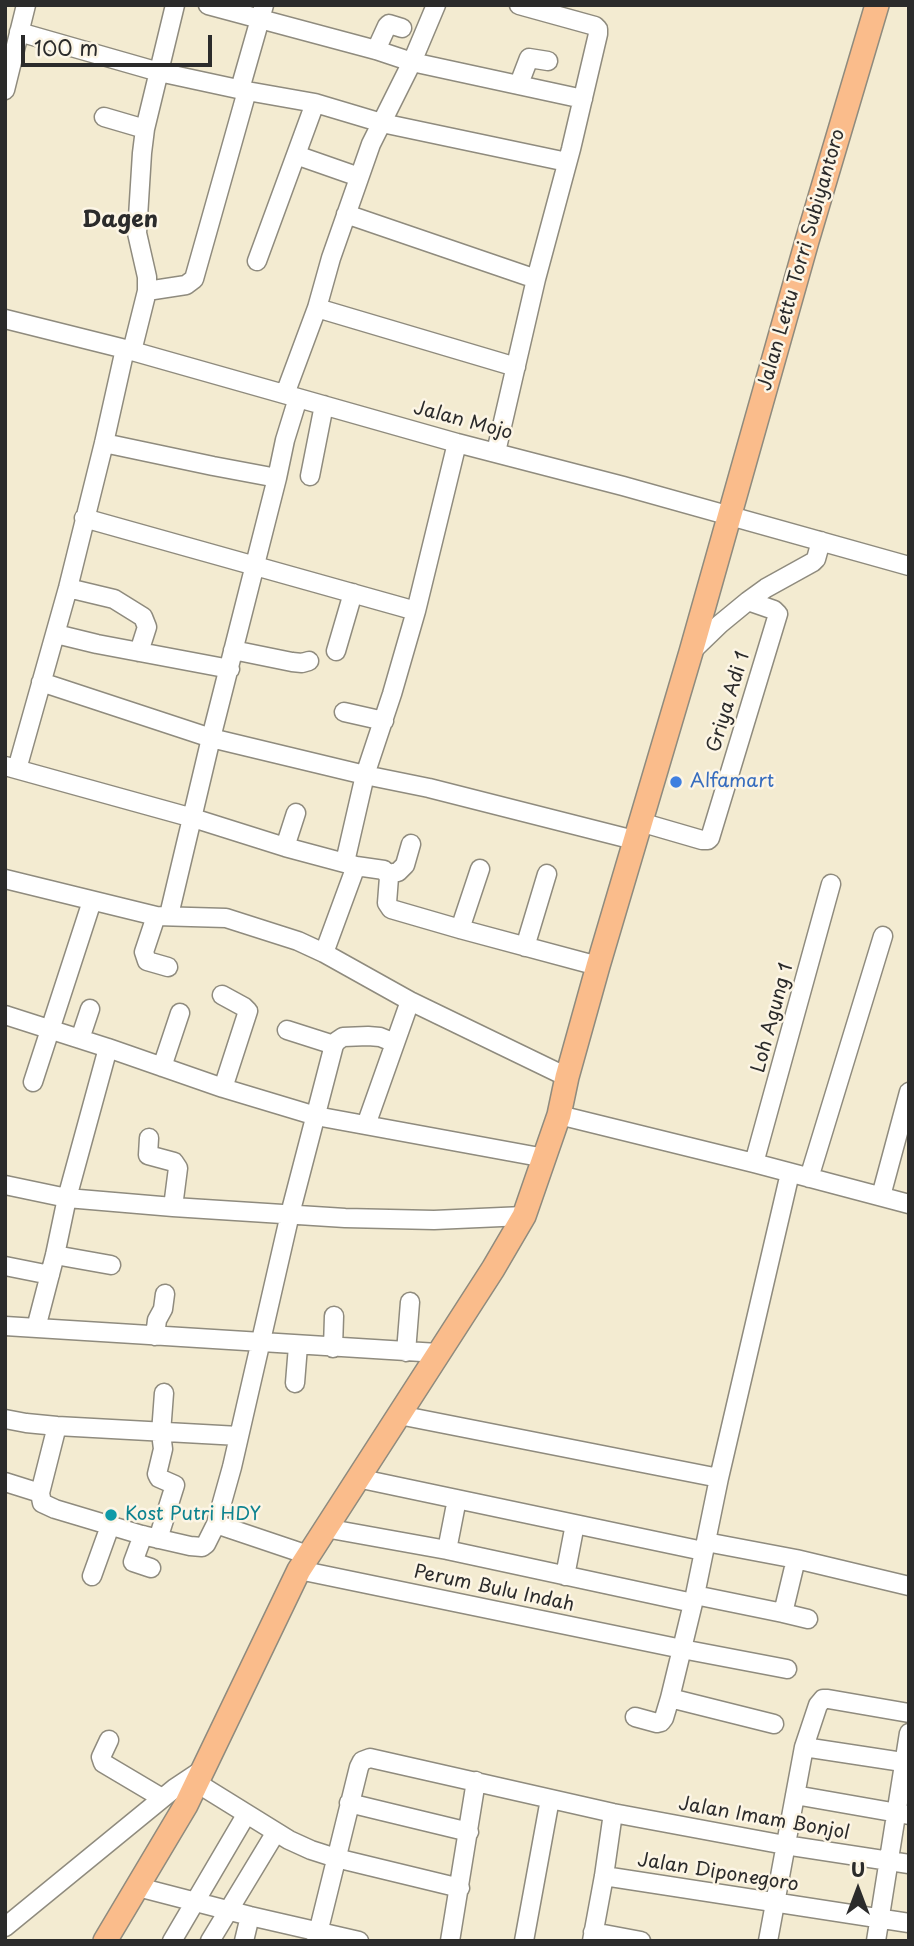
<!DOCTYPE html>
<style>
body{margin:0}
#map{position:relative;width:914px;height:1946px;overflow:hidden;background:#f3ebd1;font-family:"Playpen Sans",sans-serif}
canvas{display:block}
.frame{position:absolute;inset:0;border:7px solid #2b2b2b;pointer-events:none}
.north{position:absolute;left:823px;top:1855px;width:70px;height:70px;-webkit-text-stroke:5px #fcf5e5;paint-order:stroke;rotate:0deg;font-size:19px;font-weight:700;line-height:28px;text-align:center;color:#2b2b2b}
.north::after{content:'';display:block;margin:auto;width:24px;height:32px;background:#2b2b2b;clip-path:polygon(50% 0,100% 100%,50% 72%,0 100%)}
.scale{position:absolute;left:21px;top:35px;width:191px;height:32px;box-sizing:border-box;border:4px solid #2b2b2b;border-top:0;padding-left:9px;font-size:21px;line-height:24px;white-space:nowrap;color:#2b2b2b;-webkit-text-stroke:5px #fcf5e5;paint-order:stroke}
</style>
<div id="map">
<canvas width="914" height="1946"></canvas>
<div class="frame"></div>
<div class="north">U</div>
<div class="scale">100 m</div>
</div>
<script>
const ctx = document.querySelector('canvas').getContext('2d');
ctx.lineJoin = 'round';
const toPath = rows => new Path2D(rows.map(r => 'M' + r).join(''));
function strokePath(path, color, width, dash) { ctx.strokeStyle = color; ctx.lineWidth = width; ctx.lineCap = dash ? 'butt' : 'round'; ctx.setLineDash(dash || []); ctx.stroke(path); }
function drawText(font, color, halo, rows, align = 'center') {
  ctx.font = font + ' "Playpen Sans",sans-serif'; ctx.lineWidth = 5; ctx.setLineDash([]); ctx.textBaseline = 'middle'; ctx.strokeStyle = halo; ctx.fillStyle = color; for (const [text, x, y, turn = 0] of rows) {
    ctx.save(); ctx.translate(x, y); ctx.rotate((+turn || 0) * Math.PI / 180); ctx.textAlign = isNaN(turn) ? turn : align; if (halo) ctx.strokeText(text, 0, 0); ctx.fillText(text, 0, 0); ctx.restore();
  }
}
const minor = toPath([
 [208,5,376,50,412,62,583,99],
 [19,32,159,72,247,91,315,103,382,123,567,162],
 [376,50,387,26,389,24,402,28],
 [519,84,529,58,548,61],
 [240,89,264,5],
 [5,90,26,5],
 [104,117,145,129],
 [296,155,359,177],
 [346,214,536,279],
 [257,261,315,103],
 [147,291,186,285,194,279,247,91],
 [317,308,516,367],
 [5,319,125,349,457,443,623,486,909,566],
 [132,351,147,291,147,277,137,233,142,153,145,129,175,5],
 [285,394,317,308,331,258,371,144,412,62,436,5],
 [104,443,213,466,277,478],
 [496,452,536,279,571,149,598,34,598,29,595,26,519,5],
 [310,476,324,405],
 [84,518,416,611],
 [68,588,114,599,143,617,147,627,139,652],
 [56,634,97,644,230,669],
 [233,650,292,662,302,663,309,661],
 [336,651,353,593],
 [691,652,720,624,748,601,766,588,813,562,816,559,821,541],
 [41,682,211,738,365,775,429,788,634,840],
 [344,712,384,721],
 [5,766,193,818,285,847,356,866,384,870,389,877,387,903,391,909,460,929,598,966],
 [17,769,68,588,104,443,125,349],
 [640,822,702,840,708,840,710,838,778,614,774,610,748,601],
 [285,847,296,813],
 [345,862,365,775,392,694,416,611,457,443],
 [388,874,398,872,405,865,411,844],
 [5,879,156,916,226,918,298,941,324,953,410,1001,567,1077],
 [169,915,211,738,277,478,285,440,298,398],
 [156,916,144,952,147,961,168,967],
 [460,929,480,869],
 [525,947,547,874],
 [324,953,356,866],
 [222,995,244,1007,248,1011,223,1088],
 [5,1015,108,1048,223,1088,316,1116,545,1158],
 [287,1030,334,1045],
 [80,1039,90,1009],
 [162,1067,180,1013],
 [33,1082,92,901],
 [559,1115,754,1163,909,1204],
 [366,1125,410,1001],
 [149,1138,148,1155,174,1162,178,1168,173,1207],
 [754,1163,831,884],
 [809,1178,883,936],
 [5,1185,67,1198,173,1207,345,1218,434,1220,524,1216],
 [881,1196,909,1092],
 [55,1255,111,1265],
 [5,1266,50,1275],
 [5,1326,438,1353],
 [36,1328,55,1255,67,1198,108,1048],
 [155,1336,157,1320,163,1309,165,1294],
 [333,1348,334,1316],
 [406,1352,410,1302],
 [295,1383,298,1346],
 [399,1415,719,1478],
 [5,1419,26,1423,57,1426,239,1436],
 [57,1426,40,1493,42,1503,55,1509,142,1535,190,1546,202,1547,206,1544,216,1524,232,1467,290,1214,334,1045,337,1041,343,1037,368,1036,380,1037,395,1043],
 [357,1478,703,1551],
 [5,1482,40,1493],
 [216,1524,308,1555],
 [325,1528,447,1550,693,1603],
 [143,1535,133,1562,151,1568],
 [158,1539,175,1485,159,1478,157,1474,163,1449,161,1433,164,1393],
 [706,1542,796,1559,909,1586],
 [447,1550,457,1499],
 [796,1559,783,1613,808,1619],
 [299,1570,682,1649,787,1669],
 [92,1576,110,1526],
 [565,1576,575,1524],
 [695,1595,783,1613],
 [670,1698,774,1724],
 [635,1717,657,1723,661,1722,664,1718,670,1698,695,1595,719,1478,790,1173],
 [109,1740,101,1757,103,1763,162,1798],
 [804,1747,909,1763],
 [197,1783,289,1840,311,1850,336,1858,460,1888],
 [795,1795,909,1815],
 [349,1803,469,1832],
 [604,1876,909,1923],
 [138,1887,250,1916,359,1941],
 [5,1927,175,1788,202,1770],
 [593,1932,641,1941],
 [172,1941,246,1815],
 [210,1941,276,1832],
 [244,1941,250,1916],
 [316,1941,359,1767,362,1761,370,1758,613,1813,785,1845,909,1864],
 [450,1941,476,1781],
 [524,1941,550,1799],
 [592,1941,604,1876,613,1813],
 [768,1941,804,1747,818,1705,823,1699,828,1699,909,1713],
 [876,1941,909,1733]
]);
const major = toPath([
 [105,1941,186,1805,299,1570,493,1269,524,1216,559,1115,567,1077,598,966,691,652,807,241,877,5]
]);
strokePath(minor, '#8f8b7e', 21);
strokePath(major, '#8f8b7e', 26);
strokePath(minor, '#fff', 18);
strokePath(major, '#fabc8b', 23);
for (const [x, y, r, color] of [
 [676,782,7,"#3f7fe0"],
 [111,1515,7,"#0f9aa8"]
]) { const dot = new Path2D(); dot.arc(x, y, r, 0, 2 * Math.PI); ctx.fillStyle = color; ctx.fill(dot); strokePath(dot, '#fcf5e5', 2.5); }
drawText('19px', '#2b2b2b', '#fcf5e5', [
 ["Jalan Lettu Torri Subiyantoro",802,260,-74],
 ["Jalan Mojo",463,421,15],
 ["Griya Adi 1",729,702,-73],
 ["Loh Agung 1",773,1018,-75],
 ["Perum Bulu Indah",494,1589,12],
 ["Jalan Imam Bonjol",764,1819,10],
 ["Jalan Diponegoro",718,1873,9]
]);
drawText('19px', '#366cbe', '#fcf5e5', [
 ["Alfamart",690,782]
], 'left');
drawText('19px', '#0d838f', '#fcf5e5', [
 ["Kost Putri HDY",125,1515]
], 'left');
drawText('bold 23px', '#2b2b2b', '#fcf5e5', [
 ["Dagen",120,221]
]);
</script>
